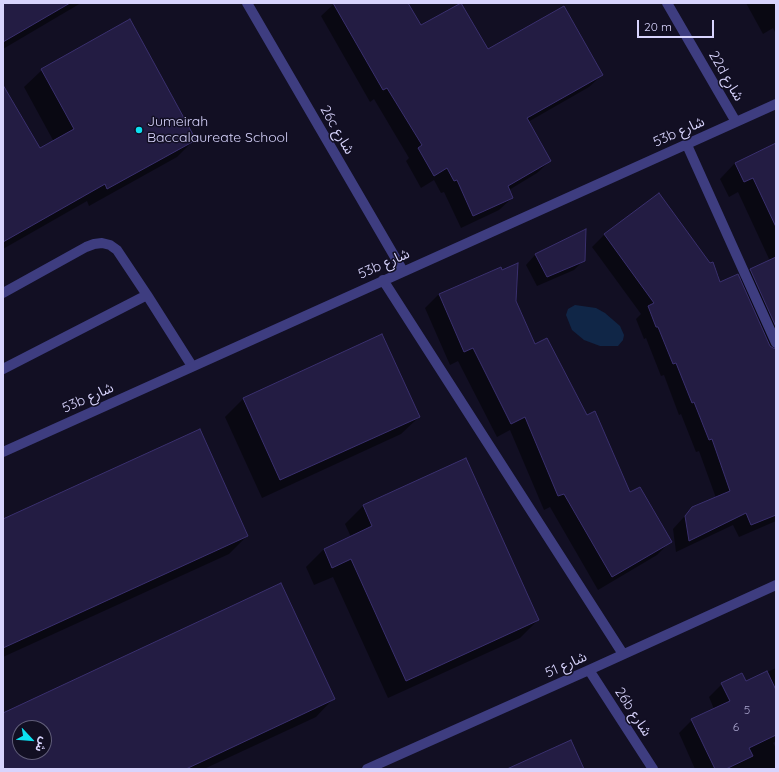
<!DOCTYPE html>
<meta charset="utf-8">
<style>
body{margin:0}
#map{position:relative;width:779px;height:772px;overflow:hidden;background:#120f23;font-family:Quicksand,"Noto Sans Arabic",sans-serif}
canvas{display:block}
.frame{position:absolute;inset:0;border:4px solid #d8d4fd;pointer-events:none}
.north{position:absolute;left:12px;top:720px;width:40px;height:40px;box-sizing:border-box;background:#120f23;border:1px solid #615e7a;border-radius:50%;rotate:116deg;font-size:11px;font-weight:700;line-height:16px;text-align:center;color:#d8d4fd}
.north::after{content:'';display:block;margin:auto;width:14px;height:18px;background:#0ce0f1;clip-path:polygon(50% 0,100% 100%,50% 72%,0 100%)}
.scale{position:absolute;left:637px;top:20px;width:77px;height:18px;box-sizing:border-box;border:2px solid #d8d4fd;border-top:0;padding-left:5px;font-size:12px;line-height:14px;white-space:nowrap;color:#d8d4fd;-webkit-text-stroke:3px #120f23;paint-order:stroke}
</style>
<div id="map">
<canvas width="779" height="772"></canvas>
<div class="frame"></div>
<div class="north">ش</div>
<div class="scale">20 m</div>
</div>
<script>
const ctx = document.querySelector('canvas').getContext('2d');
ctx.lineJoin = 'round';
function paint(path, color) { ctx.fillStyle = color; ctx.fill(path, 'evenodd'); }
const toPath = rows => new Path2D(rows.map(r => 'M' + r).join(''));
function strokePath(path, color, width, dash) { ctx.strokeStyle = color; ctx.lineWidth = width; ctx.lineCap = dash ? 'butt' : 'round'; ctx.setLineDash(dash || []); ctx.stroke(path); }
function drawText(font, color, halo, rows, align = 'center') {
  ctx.font = font + ' Quicksand,"Noto Sans Arabic",sans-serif'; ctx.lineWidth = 3; ctx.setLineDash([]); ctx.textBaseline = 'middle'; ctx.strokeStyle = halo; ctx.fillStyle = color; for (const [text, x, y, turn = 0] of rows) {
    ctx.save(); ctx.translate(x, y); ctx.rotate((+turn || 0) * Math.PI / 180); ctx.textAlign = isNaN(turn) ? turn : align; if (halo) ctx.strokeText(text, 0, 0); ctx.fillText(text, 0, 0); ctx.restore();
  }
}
paint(toPath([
 [575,305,596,308,605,313,620,326,624,335,623,340,618,346,600,346,584,340,572,330,566,315,568,309]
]), '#102647');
paint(toPath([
 [3,3,81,3,3,49],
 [335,3,407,3,421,27,487,51,602,75,589,87,528,122,550,161,537,173,509,190,512,198,499,210,461,228,444,192,441,193,434,180,421,188,406,161,409,158,374,99,370,102,321,16],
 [746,3,776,3,776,34,773,28,763,34],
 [42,70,195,139,177,157,89,206,87,201,3,249,3,87,40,150,54,142,24,87],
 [776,144,776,379,735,285,750,270,770,261,738,192,729,197,720,179,735,163],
 [658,195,719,276,717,278,776,429,776,521,739,537,733,525,676,552,673,529,693,507,716,498,699,451,696,452,681,414,679,415,664,375,661,376,646,338,644,339,636,319,641,314,592,247,604,235],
 [585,230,584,260,574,270,537,286,526,265,535,255],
 [500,268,534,345,587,416,630,494,671,541,657,555,598,590,550,507,544,510,510,430,497,437,458,361,450,365,425,308,439,294],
 [382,335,419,417,401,434,262,498,225,417,243,399],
 [466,459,538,620,520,638,388,698,333,577,314,585,306,567,324,549,351,537,345,524,363,506],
 [3,520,247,536,229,554,3,657],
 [776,668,776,741,773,743,776,748,776,769,695,769,679,733,692,720,714,709,709,697,722,684,745,682],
 [333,699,316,717,204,769,3,769,3,714],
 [20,728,44,728,44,752,20,752]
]), '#0007');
const building = toPath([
 [3,3,70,3,3,42,3,3],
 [333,3,408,3,421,25,461,3,488,49,564,6,603,75,527,118,551,161,508,186,513,198,473,216,457,180,454,181,447,168,434,176,418,148,422,145,387,88,383,90,333,3],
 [130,19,196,140,107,189,105,184,3,242,3,85,40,148,74,129,41,69,130,19],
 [776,143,776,227,753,178,744,182,735,163,776,143],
 [659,193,710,263,713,262,720,282,738,274,770,346,773,348,776,349,776,515,751,525,746,513,689,541,685,516,692,507,730,491,712,439,709,440,694,402,692,403,676,363,673,364,658,327,656,327,648,306,654,303,604,234,659,193],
 [586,229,585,261,547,277,535,254,586,229],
 [776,257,776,327,750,269,776,257],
 [518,263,516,301,535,344,547,338,587,415,595,411,630,492,640,487,672,542,612,577,564,494,558,496,525,417,511,424,473,348,464,352,439,294,501,267,502,270,518,263],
 [382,334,420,417,280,480,243,398,382,334],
 [200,429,248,536,3,648,3,519,200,429],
 [466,458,539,620,406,681,351,559,332,568,324,549,372,526,363,505,466,458],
 [281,583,335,699,186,769,3,769,3,713,281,583],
 [20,728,44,728,44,752,20,752,20,728],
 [767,671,776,690,776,735,749,748,753,756,726,769,715,769,691,719,730,701,721,683,742,673,746,681,767,671],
 [571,740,584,769,507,769,571,740]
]);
paint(building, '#231c43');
strokePath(building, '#3a306e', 1);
strokePath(toPath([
 [3,293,86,247,94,244,102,243,110,245,117,250,147,295,3,369],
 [147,295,192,366]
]), '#3e3d80', 10);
strokePath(toPath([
 [247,3,403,271],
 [667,3,736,122],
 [687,145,776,343],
 [383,280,623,654],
 [3,452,776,104],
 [589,670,653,769],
 [367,769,589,670,776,585]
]), '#3e3d80', 10);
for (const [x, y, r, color] of [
 [139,130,4,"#0ce0f1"]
]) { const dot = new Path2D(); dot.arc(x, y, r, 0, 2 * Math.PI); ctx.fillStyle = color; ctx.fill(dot); strokePath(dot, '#120f23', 1.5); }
drawText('12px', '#aba6ce', null, [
 ["5",747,710],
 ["6",736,727]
]);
drawText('14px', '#d8d4fd', '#120f23', [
 ["22d شارع",726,76,60],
 ["26c شارع",337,130,60],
 ["53b شارع",679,132,-24],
 ["53b شارع",384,264,-24],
 ["53b شارع",88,398,-24],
 ["شارع 51",566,665,-24],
 ["26b شارع",633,712,57]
]);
drawText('14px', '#d8d4fd', '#120f23', [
 ["Jumeirah",147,122],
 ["Baccalaureate School",147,138]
], 'left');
</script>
